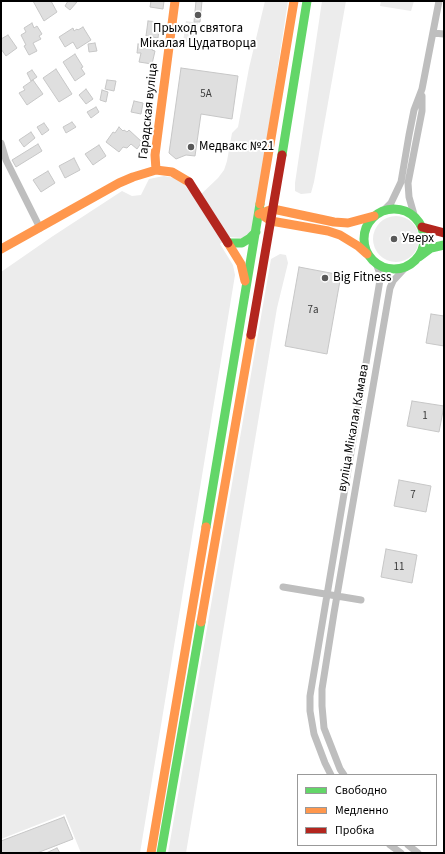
<!DOCTYPE html>
<meta charset="utf-8">
<style>
body{margin:0}
#map{position:relative;width:445px;height:854px;overflow:hidden;background:#fff;font-family:"Source Sans 3",sans-serif}
canvas{display:block}
.frame{position:absolute;inset:0;border:2px solid #000;pointer-events:none}
.legend{position:absolute;left:297px;top:774px;width:140px;height:72px;box-sizing:border-box;background:#fff;border:1px solid #999;margin:0;padding:5px 7px;list-style:none;font-size:12px;color:#000}
.legend li{display:flex;align-items:center;gap:8px;height:20px}
.legend b{width:20px;border:1px solid #999}
</style>
<div id="map">
<canvas width="445" height="854"></canvas>
<div class="frame"></div>
<ul class="legend">
<li><b style="height:5px;background:#63d668"></b>Свободно</li>
<li><b style="height:5px;background:#ff974d"></b>Медленно</li>
<li><b style="height:5px;background:#b3261e"></b>Пробка</li>
</ul>
</div>
<script>
const ctx = document.querySelector('canvas').getContext('2d');
ctx.lineJoin = 'round';
function paint(path, color) { ctx.fillStyle = color; ctx.fill(path, 'evenodd'); }
const toPath = rows => new Path2D(rows.map(r => 'M' + r).join(''));
function strokePath(path, color, width, dash) { ctx.strokeStyle = color; ctx.lineWidth = width; ctx.lineCap = dash ? 'butt' : 'round'; ctx.setLineDash(dash || []); ctx.stroke(path); }
function drawText(font, color, halo, rows, align = 'center') {
  ctx.font = font + ' "Source Sans 3",sans-serif'; ctx.lineWidth = 4; ctx.setLineDash([]); ctx.textBaseline = 'middle'; ctx.strokeStyle = halo; ctx.fillStyle = color; for (const [text, x, y, turn = 0] of rows) {
    ctx.save(); ctx.translate(x, y); ctx.rotate((+turn || 0) * Math.PI / 180); ctx.textAlign = isNaN(turn) ? turn : align; if (halo) ctx.strokeText(text, 0, 0); ctx.fillText(text, 0, 0); ctx.restore();
  }
}
paint(toPath([
 [265,1,288,1,253,230,242,238,229,237,220,244,233,265,235,275,140,853,81,853,65,814,1,839,1,272,53,236,122,191,132,196,141,195,149,179,164,176,174,178,182,182,196,199,218,178,224,170,227,161,232,133,238,127,249,68],
 [322,1,346,1,314,182,311,193,301,194,295,191,295,183],
 [381,1,386,1,387,2,389,1,414,1,411,11,380,6],
 [186,21,198,23,195,43,183,42],
 '373 239a23 23 0 1 1 46 0a23 23 0 1 1-46 0Z',
 [280,254,286,255,288,263,277,308,186,853,168,853,271,259]
]), '#ececec');
const building = toPath([
 [33,1,51,1,57,12,44,21,33,1],
 [68,1,77,2,70,10,65,6,68,1],
 [151,1,164,1,163,9,150,7,151,1],
 [196,1,202,1,200,22,194,22,196,1],
 [148,21,160,22,158,38,146,36,148,21],
 [32,23,34,28,37,26,42,34,39,36,41,39,33,43,37,51,29,55,24,46,26,45,21,35,26,32,24,28,32,23],
 [83,27,91,40,77,49,73,42,65,47,59,37,73,28,74,31,77,29,78,30,83,27],
 [8,35,17,48,6,56,1,49,1,39,8,35],
 [95,43,97,51,89,52,88,44,95,43],
 [138,44,152,46,152,50,155,51,152,64,139,62,141,53,137,53,138,44],
 [75,54,83,67,81,68,85,74,75,81,63,62,75,54],
 [181,68,238,76,232,119,201,114,195,156,186,155,176,159,169,153,181,68],
 [56,69,72,94,59,102,43,78,56,69],
 [32,70,37,77,31,81,27,73,32,70],
 [33,80,43,94,27,105,19,93,25,90,23,87,33,80],
 [107,80,116,81,114,91,105,89,107,80],
 [86,89,93,99,86,104,79,95,86,89],
 [102,90,108,92,106,102,100,100,102,90],
 [134,101,143,103,141,114,131,112,134,101],
 [96,107,99,112,91,118,87,112,96,107],
 [72,122,76,127,66,133,63,127,72,122],
 [44,123,49,130,42,135,37,127,44,123],
 [119,127,123,131,124,130,127,132,129,130,142,142,137,149,131,144,127,148,123,147,119,152,106,142,113,132,115,133,119,127],
 [31,132,35,138,24,147,19,140,31,132],
 [38,144,42,151,16,167,12,160,38,144],
 [99,145,106,156,93,165,85,154,99,145],
 [74,158,80,170,65,178,59,166,74,158],
 [48,171,55,183,41,192,33,180,48,171],
 [299,267,341,275,327,354,285,346,299,267],
 [431,314,444,316,444,346,426,343,431,314],
 [412,401,444,406,439,432,407,426,412,401],
 [399,480,431,486,426,512,394,506,399,480],
 [386,549,417,555,412,583,381,577,386,549],
 [64,817,73,839,37,853,1,853,1,841,64,817],
 [57,848,60,853,46,853,57,848]
]);
paint(building, '#dfdfdf');
strokePath(building, '#c7c7c7', 1);
strokePath(toPath([
 [433,33,444,34],
 [1,143,6,160,40,228],
 [384,210,391,203,401,182,409,135,414,110,422,89,439,1],
 [415,218,409,197,408,183,422,111,422,96],
 [283,587,361,600],
 [331,775,325,763,314,734,310,711,310,696,380,280,380,274,376,263],
 [344,775,340,769,324,728,322,706,322,689,334,613,390,288,393,281,405,268],
 [390,845,401,853],
 [408,845,418,853]
]), '#bebebe', 7);
strokePath(toPath([
 [282,155,307,1],
 '364 239a30 30 0 1 1 60 0a30 30 0 1 1-60 0Z',
 [228,243,242,243,250,238,256,232],
 [419,257,431,248,444,245],
 [206,527,260,204],
 [161,853,201,622]
]), '#63d668', 9);
strokePath(toPath([
 [156,170,155,155,175,1],
 [260,204,294,1],
 [259,214,273,209,334,222,348,223,374,216],
 [265,217,271,221,328,231,340,235,358,246,367,254],
 [228,243,241,264,245,281],
 [1,249,119,183,133,177,156,170,172,172,189,182],
 [201,622,251,335],
 [151,853,206,527]
]), '#ff974d', 9);
strokePath(toPath([
 [189,182,228,243],
 [422,227,444,233],
 [251,335,282,155]
]), '#b3261e', 9);
for (const [x, y, r, color] of [
 [198,15,4,"#595959"],
 [191,147,4,"#595959"],
 [394,239,4,"#595959"],
 [325,278,4,"#595959"]
]) { const dot = new Path2D(); dot.arc(x, y, r, 0, 2 * Math.PI); ctx.fillStyle = color; ctx.fill(dot); strokePath(dot, '#fff', 1.5); }
drawText('11px', '#383838', null, [
 ["5А",206,95],
 ["7а",313,311],
 ["1",425,417],
 ["7",413,496],
 ["11",399,568]
]);
drawText('13px', '#000', '#fff', [
 ["Прыход святога",198,29,"center"],
 ["Мікалая Цудатворца",198,44,"center"],
 ["Медвакс №21",199,147],
 ["Уверх",402,239],
 ["Big Fitness",333,278]
], 'left');
drawText('13px', '#000', '#fff', [
 ["Гарадская вуліца",149,111,-84],
 ["вуліца Мікалая Камава",354,428,-80]
]);
</script>
